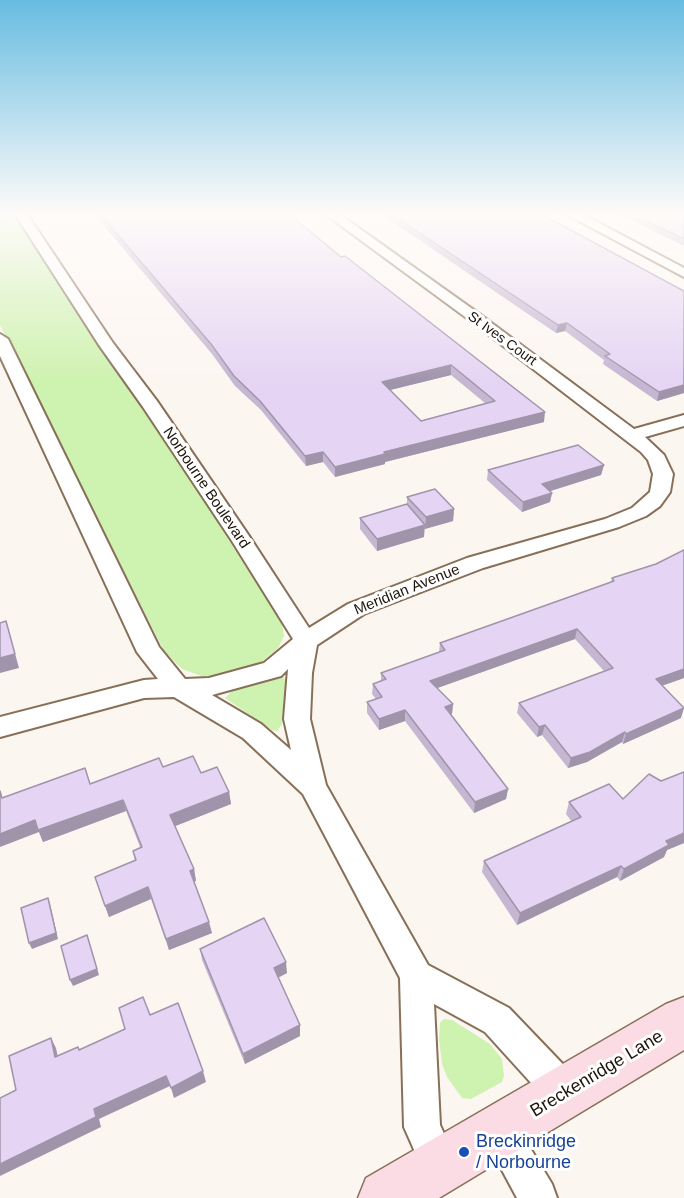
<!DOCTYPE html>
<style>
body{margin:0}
canvas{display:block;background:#fcf6f1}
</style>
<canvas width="684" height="1198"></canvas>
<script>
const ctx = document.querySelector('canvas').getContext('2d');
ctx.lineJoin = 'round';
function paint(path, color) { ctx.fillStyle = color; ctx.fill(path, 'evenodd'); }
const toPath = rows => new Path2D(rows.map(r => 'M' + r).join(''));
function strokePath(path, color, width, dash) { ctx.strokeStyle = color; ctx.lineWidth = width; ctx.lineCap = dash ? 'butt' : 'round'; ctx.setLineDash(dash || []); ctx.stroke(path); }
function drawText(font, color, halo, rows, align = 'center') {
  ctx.font = font + ' Helvetica,sans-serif'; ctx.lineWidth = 6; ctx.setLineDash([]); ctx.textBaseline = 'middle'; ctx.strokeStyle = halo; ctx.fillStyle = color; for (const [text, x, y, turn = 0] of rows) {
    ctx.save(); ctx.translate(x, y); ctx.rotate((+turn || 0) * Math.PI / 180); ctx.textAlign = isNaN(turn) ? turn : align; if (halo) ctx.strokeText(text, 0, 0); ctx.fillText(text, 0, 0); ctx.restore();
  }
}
paint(toPath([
 [0,214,15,214,210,510,282,624,284,636,278,648,260,663,227,675,204,677,182,669,164,651,0,325],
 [275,676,282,676,288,682,282,724,277,731,272,730,225,698,232,691],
 [444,1019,452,1020,490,1044,502,1059,504,1076,502,1082,471,1099,462,1098,447,1077,442,1064,439,1039,440,1023]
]), '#cef2af');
const minor = toPath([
 [15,214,27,214,113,343,157,401,249,536,309,628,348,604,467,558,605,519,632,508,650,492,653,474,648,460,641,452,468,319,325,214,339,214,478,313,634,429,684,415,684,426,645,437,664,455,673,474,670,492,660,506,646,516,619,527,483,568,364,614,317,645,312,673,310,719,326,785,428,965,509,1008,578,1080,583,1093,578,1106,565,1111,552,1106,485,1032,434,1004,440,1125,459,1166,453,1179,440,1185,427,1179,404,1127,400,978,303,794,243,738,174,697,144,698,0,737,0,717,144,680,158,679,137,652,0,356,0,334,8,339,159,647,185,679,209,678,264,663,293,639,232,541,143,407,99,345,15,214],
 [288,669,284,719,291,750,261,724,212,695,281,676,288,669],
 [566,214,582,214,684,268,684,277,566,214],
 [499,1113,512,1118,552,1184,557,1198,517,1198,481,1131,486,1118,499,1113]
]);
const secondary = toPath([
 [684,997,684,1050,439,1198,358,1198,366,1178,666,1004,684,997]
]);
strokePath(minor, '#887058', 4);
strokePath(secondary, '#887058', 3);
paint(minor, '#fff');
paint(secondary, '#fbdce5');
paint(toPath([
 [94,214,289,214,544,422,385,462,385,464,335,477,323,462,306,466,261,410,235,386,212,354],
 [451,375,485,403,421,421,390,390],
 [381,214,541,214,684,291,684,393,657,401,603,364,604,360,565,331,556,333],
 [619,214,684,214,684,246],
 [604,465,601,475,550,491,552,493,550,502,522,512,487,480,488,470],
 [407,497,454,509,453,521,424,529,424,537,377,551,360,529,360,518,407,505],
 [656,564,684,678,662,686,681,718,623,744,622,742,587,762,568,768,542,735,537,737,517,713,519,703,604,671,575,639,437,688,453,704,452,714,450,714,508,789,506,799,474,813,405,721,379,730,367,713,367,702,376,699,372,694,373,684,381,681,381,673,439,652,440,643,611,582,612,578],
 [163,767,201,773,229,792,231,804,175,826,194,869,196,881,194,881,212,933,169,950,151,899,109,917,95,877,135,861,133,851,140,847,126,811,43,842,39,832,3,797,90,784],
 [684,772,684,843,667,850,664,857,620,881,617,877,517,925,482,872,484,861,572,822,566,814,569,802,623,799,661,781],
 [200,949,287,973,278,978,300,1025,300,1036,245,1064,202,960]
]), '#c5b6d2');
paint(toPath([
 [567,323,565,331,556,333,558,325],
 [451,365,451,375,382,392,382,382],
 [684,385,684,393,657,401,659,392],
 [545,412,544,422,385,462,385,464,335,477,335,467,384,452],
 [323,452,323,462,306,466,305,456],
 [604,465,601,475,541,494,542,484],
 [552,493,550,502,522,512,523,502],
 [454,509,453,521,425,529,426,517],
 [425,525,424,537,377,551,377,539],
 [6,621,19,668,0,673,0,658],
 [577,629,575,639,429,691,430,681],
 [684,669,684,678,652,689,656,679],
 [453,704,452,714,443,717,445,707],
 [684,708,681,718,623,744,626,734],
 [405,710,405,721,379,730,379,719],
 [545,725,542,735,537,737,539,727],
 [625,732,622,742,587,762,568,768,571,758],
 [508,789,506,799,474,813,475,802],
 [229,792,231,804,173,827,170,815],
 [123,800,126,811,43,842,39,832,0,847,0,834,35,820],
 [684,833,684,843,667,850,664,857,620,881,624,869,666,841],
 [621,866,617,877,517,925,520,913],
 [194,869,196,881,192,882,190,871],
 [148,887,151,899,109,917,105,906],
 [48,898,50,904,58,939,32,949,29,943],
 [209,922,212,933,169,950,166,939],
 [87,935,99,975,73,986,70,980],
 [286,962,287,973,275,979,274,968],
 [300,1025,300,1036,245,1064,243,1054],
 [51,1038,56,1048,60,1067,55,1057],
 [203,1071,206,1082,174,1098,171,1088],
 [166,1076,170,1086,99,1119,101,1127,0,1176,0,1164,94,1109]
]), '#a094ab');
const building = toPath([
 [100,214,289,214,341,257,345,256,545,412,384,452,385,454,335,467,323,452,305,456,260,401,234,376,211,344,100,214],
 [451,365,495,401,421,421,382,382,451,365],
 [391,214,541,214,684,291,684,385,659,392,605,356,610,354,567,323,558,325,391,214],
 [632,214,684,214,684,239,632,214],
 [578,445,604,465,542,484,552,493,523,502,488,470,578,445],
 [435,489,454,509,426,517,407,497,435,489],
 [407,504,425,525,377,539,360,518,407,504],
 [684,550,684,669,656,679,684,708,626,734,625,732,590,752,571,758,545,725,539,727,519,703,613,668,577,629,430,681,453,704,445,707,508,789,475,802,405,710,379,719,367,702,382,697,373,684,386,679,381,673,445,650,440,643,614,581,612,578,656,564,684,550],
 [6,621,15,654,0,658,0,623,6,621],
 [193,756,201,773,217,767,229,792,170,815,194,869,190,871,209,922,166,939,148,887,105,906,95,877,136,860,133,851,142,847,123,800,38,830,35,820,0,834,0,791,2,798,85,768,90,784,159,758,163,767,193,756],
 [684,772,684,833,666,841,669,845,624,869,621,866,520,913,484,861,581,817,569,802,609,784,623,799,649,774,661,781,684,772],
 [48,898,56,933,29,943,21,908,48,898],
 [264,918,286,962,274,968,300,1025,243,1054,200,949,264,918],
 [87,935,97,969,70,980,61,946,87,935],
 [143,997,150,1015,178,1003,203,1071,171,1088,166,1076,94,1109,96,1117,0,1164,0,1098,16,1090,9,1056,51,1038,55,1057,78,1047,79,1050,125,1029,119,1008,143,997]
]);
paint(building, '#e5d4f4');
strokePath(building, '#a094ab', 1.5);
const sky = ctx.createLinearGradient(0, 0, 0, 382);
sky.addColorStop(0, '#68bce1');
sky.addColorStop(0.56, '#fefbf9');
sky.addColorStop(1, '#fefbf900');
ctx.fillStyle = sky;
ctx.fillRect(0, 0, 684, 382);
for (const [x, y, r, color] of [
 [464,1152,6,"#1a4fb4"]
]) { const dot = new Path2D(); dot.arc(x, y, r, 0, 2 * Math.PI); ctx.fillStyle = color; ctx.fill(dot); strokePath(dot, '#fff', 2); }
drawText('14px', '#1e150b', '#fff', [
 ["St Ives Court",502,339,36]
]);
drawText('15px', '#1e150b', '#fff', [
 ["Norbourne Boulevard",206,488,56],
 ["Meridian Avenue",407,590,-22]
]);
drawText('18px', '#1e150b', '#fff', [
 ["Breckenridge Lane",597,1074,-31]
]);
drawText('18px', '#164399', '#fff', [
 ["Breckinridge",476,1142],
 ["/ Norbourne",476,1163]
], 'left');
</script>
